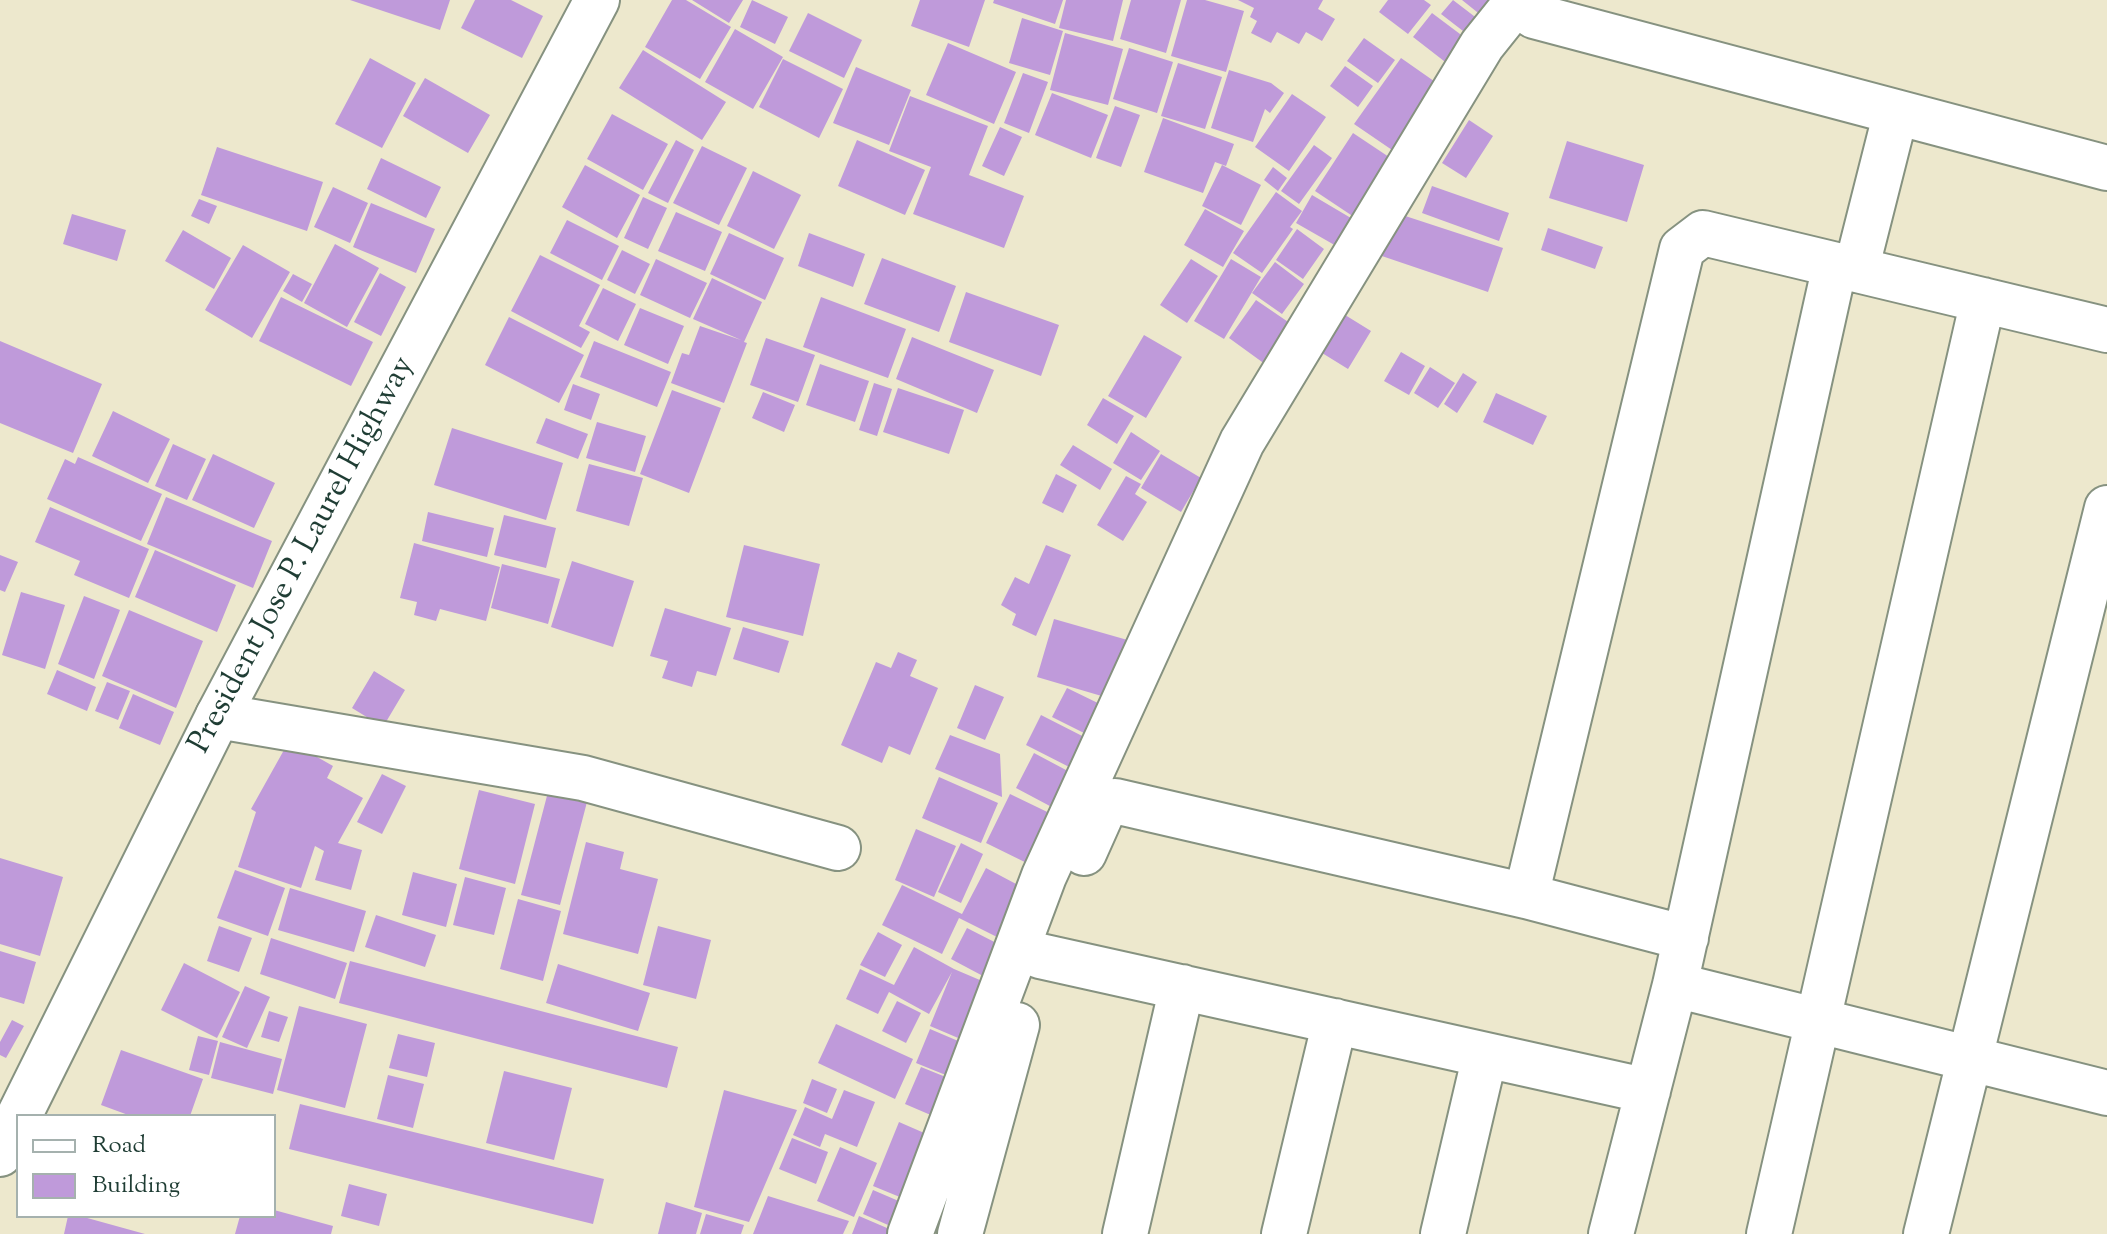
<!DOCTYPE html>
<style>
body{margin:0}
#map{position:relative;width:2107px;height:1234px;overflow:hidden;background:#ede8cd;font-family:"Sorts Mill Goudy",serif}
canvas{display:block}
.legend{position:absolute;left:16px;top:1114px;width:260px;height:104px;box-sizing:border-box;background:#fff;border:2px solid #a5b1ae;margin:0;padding:10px 14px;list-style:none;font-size:24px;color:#1f3d34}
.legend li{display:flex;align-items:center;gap:16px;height:40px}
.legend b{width:40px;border:2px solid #a5b1ae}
</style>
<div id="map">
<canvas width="2107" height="1234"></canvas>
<ul class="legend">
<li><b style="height:10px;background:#fff"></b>Road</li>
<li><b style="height:22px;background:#bf9ada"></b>Building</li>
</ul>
</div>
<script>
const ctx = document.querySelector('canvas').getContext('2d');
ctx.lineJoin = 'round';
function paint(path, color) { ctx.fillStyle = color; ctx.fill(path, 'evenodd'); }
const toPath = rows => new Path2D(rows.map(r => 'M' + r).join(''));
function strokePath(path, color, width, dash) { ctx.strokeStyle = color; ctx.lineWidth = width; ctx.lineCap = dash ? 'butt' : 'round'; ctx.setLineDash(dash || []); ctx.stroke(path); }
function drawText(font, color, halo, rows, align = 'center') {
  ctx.font = font + ' "Sorts Mill Goudy",serif'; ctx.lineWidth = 7; ctx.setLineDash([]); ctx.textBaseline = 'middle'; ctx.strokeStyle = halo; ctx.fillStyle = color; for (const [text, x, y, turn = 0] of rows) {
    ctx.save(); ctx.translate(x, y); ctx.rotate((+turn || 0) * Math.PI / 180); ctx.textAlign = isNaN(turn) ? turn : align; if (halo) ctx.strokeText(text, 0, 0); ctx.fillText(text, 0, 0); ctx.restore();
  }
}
paint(toPath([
 [350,0,450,0,440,30],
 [475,0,511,0,543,16,522,58,461,28],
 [672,0,686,0,731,27,700,79,645,47],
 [692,0,743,0,729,23],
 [752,0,788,17,775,44,740,27],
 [920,0,985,0,969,47,911,26],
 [994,0,1063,0,1055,24,993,3],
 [1066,0,1123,0,1113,41,1059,28],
 [1131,0,1181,0,1166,53,1120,39],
 [1187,0,1205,0,1244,11,1226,72,1171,56],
 [1238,0,1323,0,1318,9,1335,19,1322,41,1306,32,1299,44,1277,32,1271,43,1251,33,1257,21,1250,17,1254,8],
 [1388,0,1424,0,1431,5,1408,34,1379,12],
 [1453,0,1487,26,1476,41,1441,14],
 [1462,0,1502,0,1487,20],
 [808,13,862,40,844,78,789,51],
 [1432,13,1472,43,1453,68,1413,37],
 [1022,18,1063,31,1050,75,1009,63],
 [735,29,783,57,753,109,705,82],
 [1065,33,1123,49,1108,105,1050,90],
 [1364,38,1395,60,1378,83,1347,61],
 [948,43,1016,72,994,124,926,95],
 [1129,48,1173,62,1157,113,1113,99],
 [643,50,726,102,702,140,619,88],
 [370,58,416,83,382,148,335,124],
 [1401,58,1441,86,1395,152,1354,124],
 [783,59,843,89,819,138,759,107],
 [1178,63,1222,77,1205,129,1161,116],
 [1345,66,1373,86,1358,107,1330,86],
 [856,67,911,90,889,145,833,123],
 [1229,70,1271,83,1284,93,1270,113,1265,109,1253,142,1211,128],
 [1023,73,1048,82,1029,133,1004,123],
 [425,78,490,115,468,153,403,116],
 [1052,93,1108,115,1091,158,1035,135],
 [1292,94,1326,117,1289,171,1255,147],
 [910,96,988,126,969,175,1024,196,1004,248,913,214,931,167,889,151],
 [1115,106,1140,115,1121,167,1096,158],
 [612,114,668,144,643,190,587,159],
 [1163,118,1234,144,1226,166,1215,162,1203,193,1144,172],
 [1469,120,1493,136,1466,178,1442,163],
 [1000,127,1022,137,1004,176,982,166],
 [1353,133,1392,159,1354,217,1315,191],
 [676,140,694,150,668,203,648,193],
 [857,140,925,170,905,215,838,186],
 [1567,141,1644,165,1627,222,1549,198],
 [1314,145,1332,158,1299,204,1281,191],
 [702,146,747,168,719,225,673,203],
 [217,147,323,182,307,231,201,195],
 [381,158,441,187,426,218,367,189],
 [585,165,640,195,617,238,562,207],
 [1222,165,1261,185,1241,225,1202,206],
 [1273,167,1287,178,1278,191,1264,180],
 [753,171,801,195,774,249,727,226],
 [1432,186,1509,213,1499,241,1422,213],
 [333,187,368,203,350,243,314,227],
 [1276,192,1302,211,1290,227,1293,229,1262,273,1233,253],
 [1312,195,1361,224,1345,251,1296,223],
 [643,197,667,208,648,249,624,238],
 [199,199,217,206,209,224,191,216],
 [371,203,435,229,416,273,353,247],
 [1205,209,1244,231,1223,267,1184,245],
 [1387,210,1503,248,1488,292,1373,253],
 [676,212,722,232,705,271,658,251],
 [72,214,126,230,117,261,63,244],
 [567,220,619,246,602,280,550,253],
 [1548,228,1603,247,1595,269,1541,250],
 [1297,229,1324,249,1303,279,1276,260],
 [183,230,231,258,214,289,165,261],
 [729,233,784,258,765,300,710,274],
 [809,233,865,254,853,287,798,266],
 [335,244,379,268,347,327,304,303],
 [243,245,290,272,252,338,205,310],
 [622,250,650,264,635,294,607,280],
 [540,255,600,285,579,326,590,332,581,348,511,311],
 [882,258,956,286,939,332,864,304],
 [656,259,707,283,690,318,640,295],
 [1191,259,1218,276,1187,323,1160,305],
 [1231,259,1261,277,1224,339,1194,321],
 [1275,262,1304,284,1282,314,1252,293],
 [380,273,406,287,381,336,354,322],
 [293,274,312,284,302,302,283,291],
 [712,278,762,302,744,342,747,343,724,403,671,383,682,353,689,355,700,326,741,340,693,319],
 [603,288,636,304,618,341,585,324],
 [966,292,1059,325,1041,376,949,342],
 [281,297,373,342,351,386,259,341],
 [821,297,906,329,888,378,803,347],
 [1256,300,1297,328,1269,367,1229,338],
 [640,308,684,326,668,364,624,345],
 [1337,310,1371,331,1348,369,1314,348],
 [509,317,584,355,559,403,485,365],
 [1144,335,1182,357,1146,418,1108,396],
 [912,337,994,370,977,413,896,379],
 [766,338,815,355,798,402,750,385],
 [0,341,102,384,73,453,0,423],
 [594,341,671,372,657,407,580,377],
 [1401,352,1425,366,1409,395,1384,381],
 [820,364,869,381,855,422,806,405],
 [1430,367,1455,383,1438,408,1414,393],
 [1463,373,1477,382,1457,413,1444,404],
 [874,383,892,389,877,436,859,430],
 [573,384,600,394,591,420,564,410],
 [898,388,964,410,949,454,883,432],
 [672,390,721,408,689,493,640,474],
 [763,392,795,405,784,432,752,418],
 [1496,393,1547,416,1533,445,1483,422],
 [1103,398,1134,416,1117,444,1087,425],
 [113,411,170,439,148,483,92,456],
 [546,418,588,434,578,459,536,443],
 [597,422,646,436,635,472,586,458],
 [452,428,563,463,546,520,434,485],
 [1131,432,1160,451,1141,480,1113,463],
 [173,444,206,459,187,500,155,486],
 [1073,445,1112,469,1100,490,1060,465],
 [213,454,275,483,254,528,192,500],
 [1161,454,1201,478,1181,512,1141,488],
 [78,457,162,494,141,541,47,499,65,459,75,464],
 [589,464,643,478,629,526,576,511],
 [1056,474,1077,485,1063,513,1042,503],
 [1126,476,1141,484,1135,494,1147,502,1123,541,1097,525],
 [166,497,272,541,253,588,147,544],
 [50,507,149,549,129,598,74,575,80,561,35,542],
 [428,512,494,528,487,557,422,541],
 [504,515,556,528,546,568,494,555],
 [414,543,500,567,486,621,440,609,436,621,414,615,417,602,400,598],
 [744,545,820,564,803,636,726,617],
 [1046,545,1071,555,1036,636,1012,625,1016,614,1001,605,1015,577,1029,584],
 [155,550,236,585,217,632,135,597],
 [0,555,18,562,5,592,0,590],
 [572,561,634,581,613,647,551,627],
 [502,564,560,579,548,624,491,608],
 [21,592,65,605,45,669,2,655],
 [84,596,120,610,94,679,58,664],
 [665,608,731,628,716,676,697,671,692,687,662,678,668,661,650,656],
 [129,610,203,641,176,708,102,676],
 [1054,619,1138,643,1122,702,1037,677],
 [743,627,789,641,779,673,733,659],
 [898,652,917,660,910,676,938,688,910,755,889,746,882,763,841,745,876,662,891,668],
 [57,670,96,687,87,711,47,694],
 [374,671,405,690,383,727,352,708],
 [107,682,130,691,118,720,95,711],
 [975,685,1004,697,985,740,957,728],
 [1067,688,1104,706,1090,736,1052,717],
 [133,694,174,712,160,745,119,728],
 [1041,715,1094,742,1079,772,1026,745],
 [950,735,1000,754,1002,797,935,769],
 [289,741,333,766,327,778,363,798,338,843,362,850,351,890,315,880,324,851,315,846,301,888,238,867,256,812,251,809],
 [1034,753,1081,778,1063,813,1016,788],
 [382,774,406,786,382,834,357,822],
 [939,777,998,803,981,843,922,818],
 [479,790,535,804,515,884,459,869],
 [548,792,587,802,560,905,521,895],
 [1010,794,1066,821,1043,871,986,843],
 [916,829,956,846,934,897,895,880],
 [586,842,624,852,620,869,658,879,638,954,563,934],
 [961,843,983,854,961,903,938,892],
 [0,858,63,877,40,956,0,944],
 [986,868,1033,893,1007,942,959,918,942,954,882,925,902,885,962,914],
 [235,870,285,888,268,936,217,918],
 [413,872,457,884,446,927,402,915],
 [465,877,506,888,494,935,453,925],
 [290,888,366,911,354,952,278,930],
 [518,899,561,911,543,981,500,969],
 [376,915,436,935,425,967,365,947],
 [219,926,252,938,239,972,207,961],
 [658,926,711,940,696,999,643,985],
 [967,928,1014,952,998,984,951,959],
 [878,932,902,945,885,977,860,965],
 [271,938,347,963,335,999,260,974],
 [914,947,954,969,1001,989,977,1046,930,1026,952,972,929,1014,889,992,878,1014,846,999,860,969,894,985],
 [0,951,36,962,24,1004,0,997],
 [350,961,678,1047,667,1088,339,1003],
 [184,963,240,992,217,1038,161,1010],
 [558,964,650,993,638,1031,546,1003],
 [245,986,270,997,247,1048,222,1037],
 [897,1001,921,1013,906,1043,882,1031],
 [299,1006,367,1024,345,1108,277,1090],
 [269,1011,288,1017,279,1042,261,1037],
 [12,1020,24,1026,6,1058,0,1055,0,1042],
 [836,1024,913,1059,895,1099,818,1063],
 [930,1029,977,1049,963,1082,916,1063],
 [398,1034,435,1043,427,1077,389,1068],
 [198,1036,218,1041,209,1075,189,1070],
 [220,1042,282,1059,273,1094,211,1078],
 [121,1050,203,1079,190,1116,131,1116,101,1105],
 [921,1067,963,1084,947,1122,905,1104],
 [504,1071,572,1088,554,1160,486,1143],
 [388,1075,424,1084,413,1128,377,1119],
 [812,1079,837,1089,827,1113,803,1103],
 [724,1090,797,1110,749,1222,694,1207],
 [844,1090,875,1102,857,1147,825,1134,820,1147,793,1135,805,1107,832,1119],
 [300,1104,604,1179,593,1224,289,1149],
 [899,1122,938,1139,912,1202,873,1186],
 [792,1138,828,1152,816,1184,779,1169],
 [840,1147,877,1163,854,1217,817,1201],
 [349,1184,387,1194,379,1226,341,1216],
 [873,1190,915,1208,904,1232,863,1214],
 [768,1196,849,1221,843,1234,753,1234],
 [666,1202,702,1213,696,1234,658,1234],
 [274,1210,333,1226,331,1234,235,1234,240,1216,274,1216],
 [706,1214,744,1225,741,1234,700,1234],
 [68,1216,80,1216,145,1234,64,1234],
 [859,1216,901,1234,852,1234]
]), '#bf9ada');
const minor = toPath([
 [1534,16,2107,168],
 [1856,270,1896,112],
 [218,716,583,778,838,848],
 [1084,853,1105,806,1115,801,1526,896,1686,938],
 [1526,896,1682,249,1703,233,2107,330],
 [1040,956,1648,1091],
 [1675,985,2107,1093],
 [910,1234,1044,876,1242,442,1482,45,1518,0],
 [960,1234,1017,1025],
 [1125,1234,1182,987],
 [1284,1234,1335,1021],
 [1443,1234,1485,1055],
 [1611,1234,1675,985,1835,265],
 [1769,1234,1983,300],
 [1926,1234,2107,508]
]);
const highway = toPath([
 [19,1116,218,716,597,0],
 [0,1154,18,1118]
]);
strokePath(minor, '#869280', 48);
strokePath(highway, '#869280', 48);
strokePath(minor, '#fff', 44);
strokePath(highway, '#fff', 44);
drawText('32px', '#1f3d34', '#fff', [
 ["President Jose P. Laurel Highway",304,556,-62]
]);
</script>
